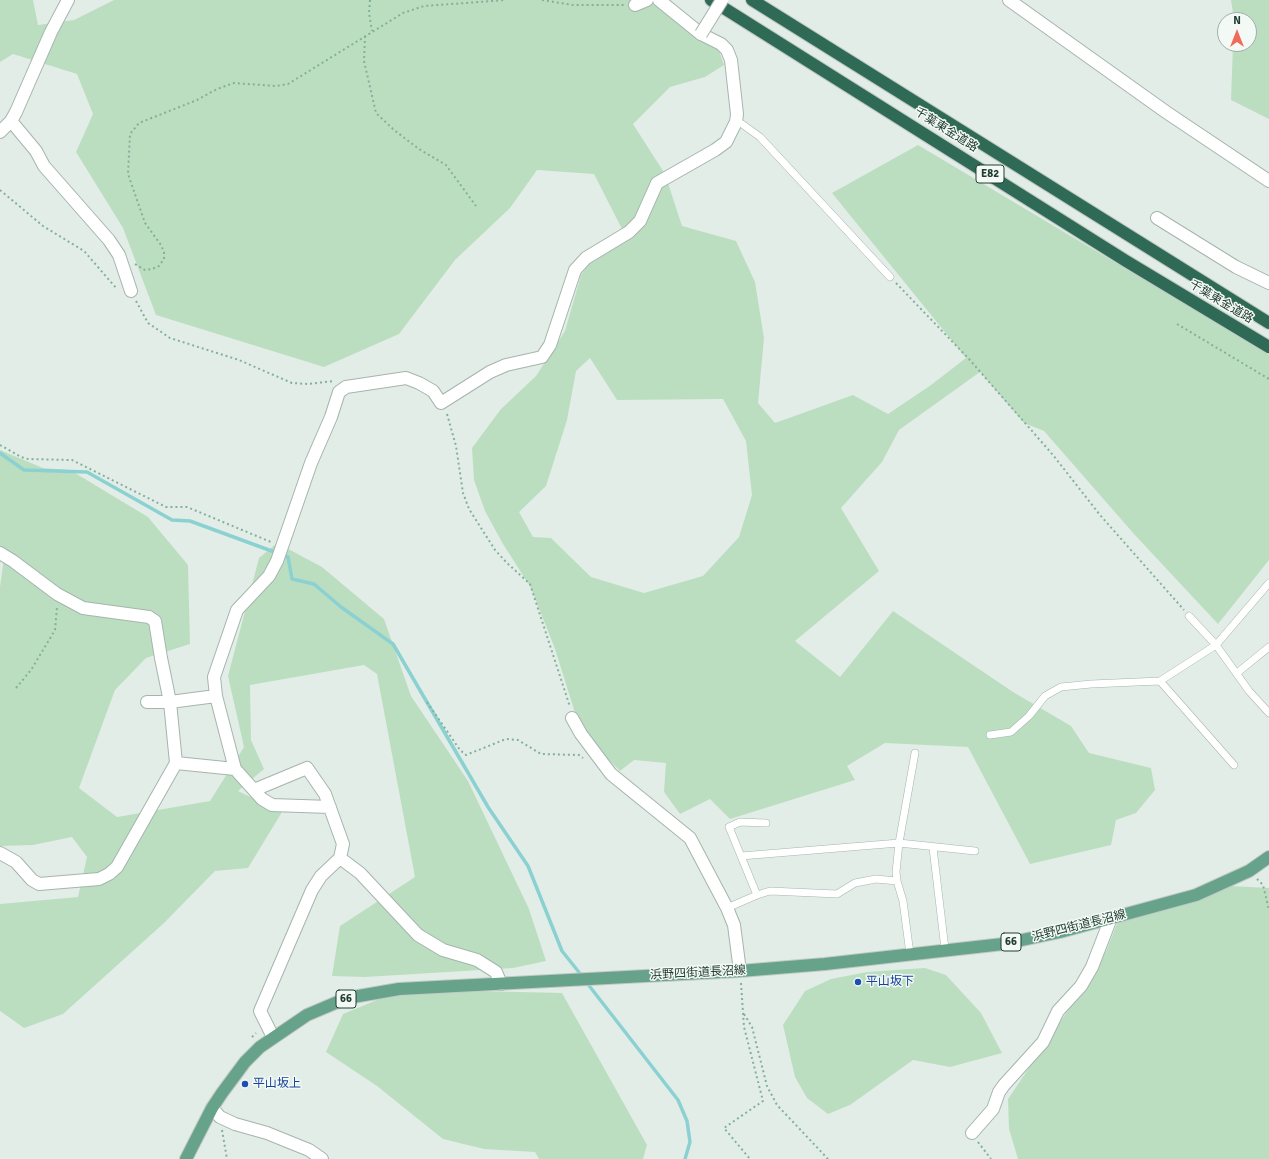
<!DOCTYPE html>
<meta charset="utf-8">
<style>
body{margin:0}
#map{position:relative;width:1269px;height:1159px;overflow:hidden;background:#e3ede7;font-family:Signika,sans-serif}
canvas{display:block}
.north{position:absolute;left:1217px;top:12px;width:40px;height:40px;box-sizing:border-box;background:#f3f9f5;border:1px solid #9faea7;border-radius:50%;rotate:0deg;font-size:11px;font-weight:700;line-height:16px;text-align:center;color:#223e32}
.north::after{content:'';display:block;margin:auto;width:14px;height:18px;background:#f2695c;clip-path:polygon(50% 0,100% 100%,50% 72%,0 100%)}
</style>
<div id="map">
<canvas width="1269" height="1159"></canvas>
<div class="north">N</div>
</div>
<script>
const ctx = document.querySelector('canvas').getContext('2d');
ctx.lineJoin = 'round';
function paint(path, color) { ctx.fillStyle = color; ctx.fill(path, 'evenodd'); }
const toPath = rows => new Path2D(rows.map(r => 'M' + r).join(''));
function strokePath(path, color, width, dash) { ctx.strokeStyle = color; ctx.lineWidth = width; ctx.lineCap = dash ? 'butt' : 'round'; ctx.setLineDash(dash || []); ctx.stroke(path); }
function drawText(font, color, halo, rows, align = 'center') {
  ctx.font = font + ' Signika,"Noto Sans JP",sans-serif'; ctx.lineWidth = 3; ctx.setLineDash([]); ctx.textBaseline = 'middle'; ctx.strokeStyle = halo; ctx.fillStyle = color; for (const [text, x, y, turn = 0] of rows) {
    ctx.save(); ctx.translate(x, y); ctx.rotate((+turn || 0) * Math.PI / 180); ctx.textAlign = isNaN(turn) ? turn : align; if (halo) ctx.strokeText(text, 0, 0); ctx.fillText(text, 0, 0); ctx.restore();
  }
}
paint(toPath([
 [0,0,33,0,38,25,74,20,114,0,670,0,716,42,724,65,705,77,670,87,633,124,665,174,682,226,736,241,755,282,764,338,758,403,775,423,853,395,888,414,931,385,966,358,832,193,918,145,1153,285,1192,304,1269,355,1269,560,1218,624,1134,534,1044,431,1024,423,980,372,899,430,882,462,841,508,879,571,795,641,840,677,893,611,1013,692,1071,726,1089,753,1151,768,1155,790,1136,813,1116,820,1111,845,1030,864,968,747,885,743,847,766,855,780,730,819,710,799,680,814,664,792,666,763,634,760,620,771,581,732,555,649,531,588,503,544,485,511,474,480,472,448,501,409,536,376,565,331,581,275,603,246,623,231,594,174,537,170,510,208,455,260,399,334,324,367,156,315,123,228,76,152,93,114,77,74,13,54,0,62],
 [590,358,617,400,723,399,746,441,752,495,739,537,703,576,644,593,591,577,551,538,533,537,519,512,546,486,567,420,576,371],
 [1231,0,1269,0,1269,119,1231,100,1233,44,1249,44,1249,20,1234,20],
 [0,450,43,468,70,470,148,517,188,565,190,644,146,658,115,690,79,788,117,817,210,801,244,747,228,676,259,558,277,543,322,567,384,619,411,696,468,781,529,909,546,961,513,968,365,977,332,976,340,926,415,877,377,674,364,665,250,685,251,740,264,769,238,791,282,812,248,868,215,871,164,923,63,1014,24,1028,0,1011,0,904,78,897,87,857,72,837,33,845,0,846,0,587,5,551,0,547],
 [1230,886,1269,888,1269,1159,1018,1159,1009,1129,1008,1099,1079,994,1106,951,1117,924,1146,912],
 [925,968,946,975,981,1013,1002,1053,950,1067,913,1060,850,1105,828,1114,807,1098,795,1077,783,1025,805,991,831,979,867,972],
 [436,990,562,993,647,1145,643,1159,539,1159,535,1152,484,1149,443,1139,377,1086,326,1052,343,1014,389,995]
]), '#bcdec0');
strokePath(toPath([
 [0,453,24,470,87,472,172,520,190,521,288,557,292,579,314,584,341,607,393,644,488,807,528,866,562,951,582,976],
 [587,983,678,1100,687,1121,690,1142,685,1159]
]), '#8bd1d1', 3.5);
const service = toPath([
 [736,122,742,124,760,137,890,277],
 [1189,616,1216,645,1249,691,1269,713],
 [1237,673,1269,647],
 [1160,681,1234,765],
 [990,735,1011,732,1029,716,1045,696,1061,687,1091,684,1160,681,1216,645,1269,583],
 [933,848,945,949],
 [741,856,899,843,975,851],
 [757,895,729,827,740,822,766,823],
 [727,908,757,895,770,891,837,894,855,883,876,879,897,881],
 [910,954,903,901,897,881,896,872,899,843,915,753]
]);
const minor = toPath([
 [635,5,647,0],
 [11,121,36,151,44,166,109,240,119,255,131,291],
 [0,132,11,121,16,112,51,32,68,0],
 [1157,218,1236,267,1269,283],
 [0,553,13,561,57,594,83,608,149,617,155,621,161,658,170,702,176,763],
 [147,702,170,702,216,696],
 [572,718,581,734,611,774,690,838,727,908,734,925,740,971],
 [254,790,307,768,325,794,343,844,340,858,321,876,312,890,260,1011,273,1037],
 [330,807,272,805,262,799,235,769,216,696,214,677,237,610,269,576,277,561,311,463,331,417,339,392,346,387,406,378,419,383,433,391,441,403,490,372,506,365,542,357,550,345,575,270,586,258,629,232,640,221,657,183,715,150,726,142,736,122,737,114,731,60,727,50,721,44,701,34,659,0],
 [0,853,16,862,32,880,39,884,99,879,109,874,117,867,176,763,235,769],
 [340,858,360,873,418,935,443,950,477,960,496,972,501,984],
 [212,1108,220,1117,235,1124,267,1133,309,1150,322,1159],
 [972,1133,993,1109,999,1092,1004,1085,1043,1042,1058,1011,1081,986,1092,967,1111,918]
]);
const tertiary = toPath([
 [1009,0,1166,112,1269,181]
]);
const primary = toPath([
 [186,1159,212,1108,222,1093,245,1062,260,1047,307,1015,347,998,399,989,740,971,825,964,1003,944,1060,932,1196,895,1249,871,1269,857]
]);
const motorway = toPath([
 [711,0,1126,261,1269,347],
 [752,0,1269,323]
]);
strokePath(service, '#a5b5ad', 8);
strokePath(minor, '#a5b5ad', 14);
strokePath(tertiary, '#a5b5ad', 14);
strokePath(primary, '#c1c9c6', 14);
strokePath(motorway, '#c1c9c6', 14);
strokePath(toPath([
 [370,0,369,13,372,31],
 [542,0,573,5,624,5],
 [365,36,364,61,376,113,394,130,419,149,446,165,476,206],
 [0,190,43,226,84,251,117,289],
 [135,264,145,270,152,269,159,266,164,259,164,252,161,245,145,223,128,174,130,134,139,123,197,100,217,89,234,83,276,86,288,84,403,13,424,6,506,0],
 [896,283,969,359,1053,455,1100,515,1184,610],
 [136,301,148,323,170,338,239,360,292,383,308,384,334,381],
 [1177,324,1269,379],
 [447,414,456,446,463,493,469,509,495,550,507,563,530,584,570,707],
 [0,445,21,457,28,459,72,460,166,507,187,507,271,542],
 [16,688,31,670,55,630,57,607],
 [427,702,460,750,466,755,506,739,518,740,541,754,579,755,583,758],
 [1257,879,1263,885,1269,910],
 [741,983,744,1027,763,1101,724,1128,750,1159],
 [744,1014,752,1027,767,1086,777,1105,828,1159],
 [252,1037,256,1033],
 [222,1130,227,1159],
 [978,1142,991,1159]
]), '#83b09b', 2, [2, 3]);
strokePath(service, '#fff', 7);
strokePath(minor, '#fff', 12);
strokePath(tertiary, '#fff', 12);
strokePath(primary, '#67a28a', 12);
strokePath(motorway, '#2e6a55', 12);
const minorBridge = toPath([
 [701,34,722,0]
]);
strokePath(minorBridge, '#a5b5ad', 14, []);
strokePath(minorBridge, '#fff', 12);
for (const [x, y, r, color] of [
 [858,982,4,"#1a4fb4"],
 [245,1084,4,"#1a4fb4"]
]) { const dot = new Path2D(); dot.arc(x, y, r, 0, 2 * Math.PI); ctx.fillStyle = color; ctx.fill(dot); strokePath(dot, '#f3f9f5', 1.5); }
for (const [x, y, w] of [
 [990,174,28],
 [1011,942,20],
 [346,999,20]
]) { const box = new Path2D(); box.roundRect(x - w / 2, y - 9, w, 18, 3); ctx.fillStyle = '#f3f9f5'; ctx.fill(box); strokePath(box, '#223e32', 1); }
drawText('bold 11px', '#223e32', null, [
 ["E82",990,174],
 ["66",1011,942],
 ["66",346,999]
]);
drawText('12px', '#223e32', '#f3f9f5', [
 ["千葉東金道路",946,130,32],
 ["千葉東金道路",1221,302,31],
 ["浜野四街道長沼線",1079,926,-14],
 ["浜野四街道長沼線",698,973,-3]
]);
drawText('12px', '#164399', '#f3f9f5', [
 ["平山坂下",866,982],
 ["平山坂上",253,1084]
], 'left');
</script>
